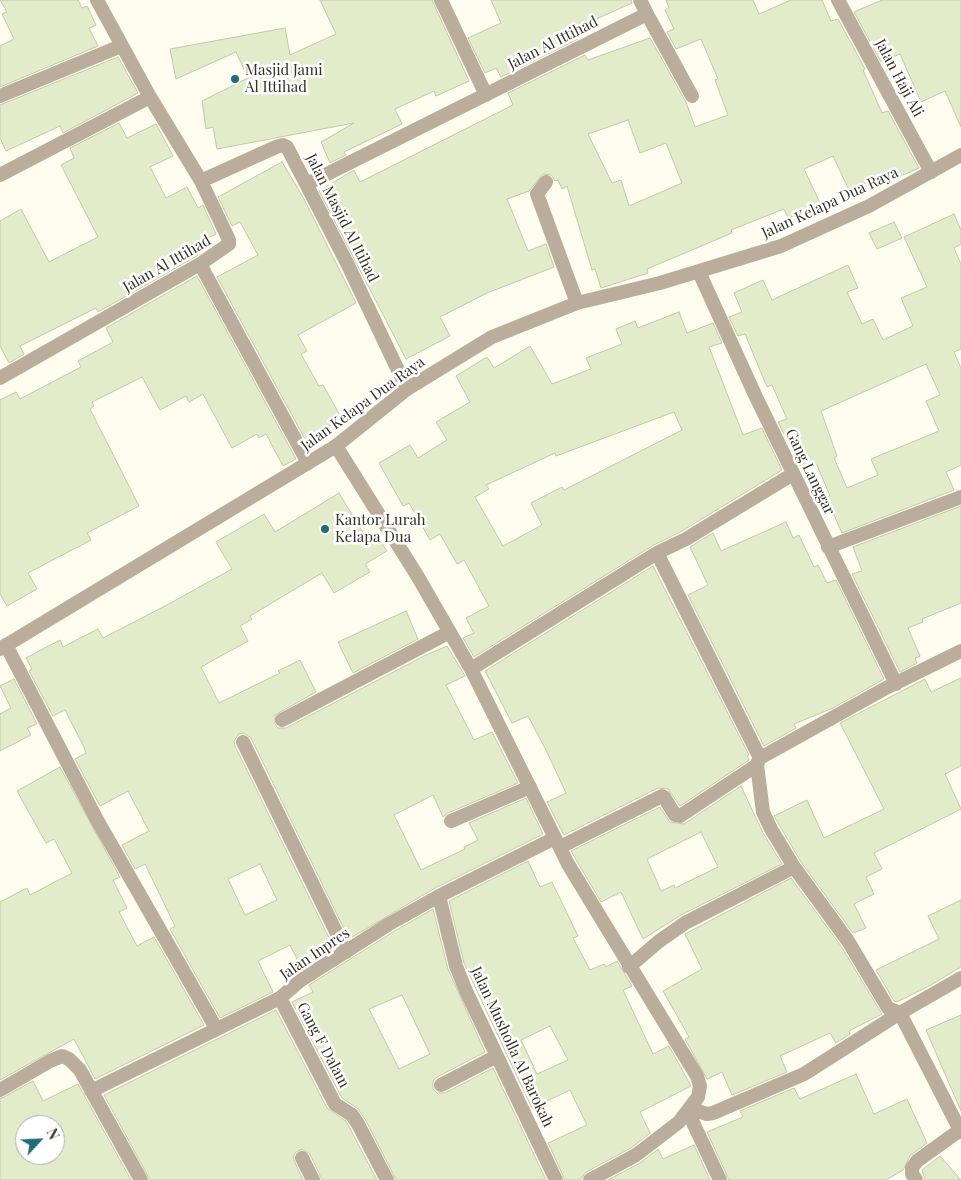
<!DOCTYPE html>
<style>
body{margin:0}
#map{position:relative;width:961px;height:1180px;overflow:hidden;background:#fefcee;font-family:"Playfair Display",serif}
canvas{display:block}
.north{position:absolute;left:15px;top:1115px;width:50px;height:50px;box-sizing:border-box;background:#fff;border:1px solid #adada7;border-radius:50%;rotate:65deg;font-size:14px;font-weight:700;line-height:20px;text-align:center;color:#333124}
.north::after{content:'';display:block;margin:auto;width:18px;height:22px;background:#226c75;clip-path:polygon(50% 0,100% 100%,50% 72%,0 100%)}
</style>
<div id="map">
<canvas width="961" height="1180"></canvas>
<div class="north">N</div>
</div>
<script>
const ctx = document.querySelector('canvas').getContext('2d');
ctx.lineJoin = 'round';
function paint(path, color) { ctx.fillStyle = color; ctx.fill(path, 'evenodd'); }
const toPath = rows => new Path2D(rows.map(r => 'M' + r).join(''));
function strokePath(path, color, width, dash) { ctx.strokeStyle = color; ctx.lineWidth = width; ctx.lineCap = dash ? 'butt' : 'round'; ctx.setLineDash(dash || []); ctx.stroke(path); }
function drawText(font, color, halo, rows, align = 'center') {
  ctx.font = font + ' "Playfair Display",serif'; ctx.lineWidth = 5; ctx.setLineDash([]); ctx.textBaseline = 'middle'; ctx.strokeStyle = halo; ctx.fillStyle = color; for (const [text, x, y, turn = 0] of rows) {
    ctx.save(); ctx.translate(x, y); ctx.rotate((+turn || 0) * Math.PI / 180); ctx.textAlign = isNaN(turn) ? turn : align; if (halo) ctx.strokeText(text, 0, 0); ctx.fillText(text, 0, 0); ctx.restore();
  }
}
const building = toPath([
 [0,0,78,0,82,8,87,6,96,25,89,28,98,46,0,87,0,46,14,39,2,14,7,12,0,0],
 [320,0,432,0,469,81,436,96,434,91,395,109,402,124,344,152,346,155,330,163,321,142,354,123,217,149,213,127,206,129,202,101,248,78,236,52,176,79,170,49,285,28,290,55,336,34,320,0],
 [491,0,631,0,632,3,574,29,578,39,501,77,496,68,485,73,468,38,501,23,491,0],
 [666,0,753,0,759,14,791,0,822,0,831,21,838,19,865,69,863,70,882,113,888,111,919,168,894,179,891,172,849,190,833,156,804,169,821,205,788,218,784,209,731,230,732,233,647,269,648,273,601,288,595,269,592,270,567,186,562,189,558,180,555,181,551,175,543,174,529,191,507,199,528,251,546,244,554,267,487,293,440,317,450,336,406,359,319,191,354,170,360,182,513,105,508,93,585,55,588,60,650,38,686,102,695,127,728,115,715,80,718,79,701,39,676,49,667,32,674,29,665,10,669,8,666,0],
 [628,120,640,153,666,143,682,183,629,206,621,180,612,183,588,134,628,120],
 [882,0,961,0,961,127,945,91,921,102,900,54,881,62,854,12,882,0],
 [118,57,138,93,63,133,60,126,6,151,0,138,0,105,118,57],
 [119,123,127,138,156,124,173,156,150,167,166,198,187,187,198,208,203,205,216,234,194,246,198,255,195,257,98,312,96,308,20,346,24,354,9,363,0,346,0,221,21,209,49,262,98,237,61,165,74,158,70,148,119,123],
 [282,162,304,199,356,303,298,335,307,351,301,354,319,386,323,385,342,419,305,439,217,277,258,255,240,222,232,226,218,197,282,162],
 [954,214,961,230,961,244,954,248,961,264,961,349,954,352,961,368,961,465,946,472,954,490,842,533,826,497,830,496,817,465,807,469,804,464,800,466,778,422,787,419,772,385,767,387,745,334,738,336,729,317,742,312,734,293,763,280,772,300,848,265,858,288,847,292,862,324,873,319,883,340,913,326,901,298,927,287,904,237,954,214],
 [926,364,940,395,926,401,939,431,871,459,878,475,847,488,834,458,837,456,821,411,926,364],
 [894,222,902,238,877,249,869,233,894,222],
 [197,276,296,459,283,466,266,434,259,438,257,434,232,448,203,394,189,402,186,396,160,410,142,377,92,402,94,406,90,409,139,506,87,533,91,540,28,573,37,589,7,606,0,594,0,400,16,392,20,399,81,367,78,361,113,342,106,328,197,276],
 [679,312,687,333,713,323,722,343,709,347,743,435,762,428,782,470,682,531,652,546,474,657,463,638,474,633,466,618,489,606,464,560,457,564,440,534,430,540,409,503,403,506,379,463,410,445,418,458,447,440,436,422,470,402,456,376,487,357,494,368,530,346,552,384,591,369,586,358,622,344,616,329,635,321,638,328,679,312],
 [674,412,682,430,564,490,562,487,531,503,542,525,503,546,475,497,489,489,486,485,555,453,556,456,674,412],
 [339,493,367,539,376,534,387,551,365,564,370,572,334,593,322,573,250,616,252,619,240,626,248,641,201,667,219,703,280,673,278,671,300,660,316,692,275,715,275,724,278,728,286,728,426,655,447,646,465,676,446,685,474,740,492,732,518,783,448,813,443,817,433,795,394,815,421,870,465,849,464,847,478,840,469,823,526,798,543,834,435,888,349,939,251,738,244,733,239,734,234,741,235,746,334,948,302,969,290,945,258,961,273,992,220,1018,170,929,175,926,145,864,135,869,122,845,149,831,128,791,100,806,75,759,86,753,84,747,65,710,53,716,29,671,32,669,26,658,60,640,63,647,98,629,103,638,167,605,232,569,216,542,264,514,275,532,339,493],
 [260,864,277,900,245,915,228,879,260,864],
 [961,506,961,603,922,619,923,622,908,628,920,656,915,658,917,663,900,672,852,574,862,571,853,547,961,506],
 [786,522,793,538,799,535,814,567,818,565,827,583,836,580,884,679,833,708,794,724,796,728,764,746,688,595,708,585,690,547,713,533,721,551,786,522],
 [653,566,749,755,747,756,749,760,680,806,668,789,658,788,564,835,547,802,566,793,546,750,528,716,512,723,485,671,653,566],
 [406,611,418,639,353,673,338,642,406,611],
 [961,678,961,766,945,774,961,809,874,853,882,869,866,877,874,894,854,904,866,928,853,933,801,862,774,816,807,800,824,838,884,809,840,723,925,679,931,692,961,678],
 [14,679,37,724,27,728,31,735,0,751,0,714,11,708,0,686,14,679],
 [60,767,120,877,113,880,127,908,119,912,137,946,154,937,204,1025,95,1079,74,1039,0,1080,0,902,27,888,30,895,72,873,54,839,46,843,17,791,60,767],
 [741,786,763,833,782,864,681,915,643,939,621,892,601,902,571,851,660,807,670,822,684,824,741,786],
 [701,832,718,867,675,888,674,885,661,891,647,859,701,832],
 [528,861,540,887,552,882,578,936,573,938,590,970,604,964,606,967,617,961,632,986,623,990,653,1054,669,1046,691,1086,640,1112,650,1133,631,1148,586,1172,580,1180,565,1180,548,1143,587,1125,570,1090,532,1108,464,963,449,901,528,861],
 [550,1026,568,1060,537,1074,521,1040,550,1026],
 [791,878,841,946,882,1014,849,1031,850,1034,836,1043,830,1033,780,1056,787,1072,732,1095,722,1072,707,1079,685,1039,689,1037,663,991,702,969,685,934,791,878],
 [961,900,961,967,929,986,897,1002,894,1001,876,970,939,939,928,916,961,900],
 [433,909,448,969,485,1052,437,1077,433,1081,433,1089,437,1093,445,1093,493,1068,546,1180,396,1180,365,1119,357,1108,342,1098,292,1002,313,992,309,985,393,932,433,909],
 [402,995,430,1054,399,1069,369,1009,402,995],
 [276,1010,327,1108,346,1121,377,1180,322,1180,310,1154,302,1149,295,1153,293,1158,303,1180,150,1180,104,1095,276,1010],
 [961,1015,961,1111,926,1030,961,1015],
 [856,1074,874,1114,907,1099,927,1143,910,1156,903,1170,886,1180,729,1180,707,1132,743,1117,740,1111,794,1088,800,1099,856,1074],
 [33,1081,43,1101,78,1084,131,1180,0,1180,0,1099,33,1081],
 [25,1125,55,1125,55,1155,25,1155,25,1125],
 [694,1145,710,1180,608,1180,640,1163,658,1149,663,1159,694,1145],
 [940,1156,961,1180,925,1180,922,1170,940,1156]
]);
paint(building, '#e2ecca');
strokePath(building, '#c0c9a8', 1);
strokePath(toPath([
 [451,821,530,787]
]), '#baad9b', 14);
strokePath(toPath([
 [441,0,486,95],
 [838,0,931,172],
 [647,14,692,96],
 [0,96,121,46],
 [0,175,150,97],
 [201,181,276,147,283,145,287,147,347,263,407,389],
 [546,182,537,194,577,303],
 [307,184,647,14,640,0],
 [200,264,308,463],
 [699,272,756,397,896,684],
 [0,378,200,264,229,244,229,240,201,181,150,97,97,0],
 [336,446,418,577,471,669,568,864,697,1076,700,1086,698,1097,679,1122,636,1155,590,1180],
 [828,547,961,497],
 [657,553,686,539,793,474],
 [6,645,96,818,216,1028],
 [471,669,657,553,760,758,886,688,961,651],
 [282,720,448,633],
 [243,742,346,952],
 [757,765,763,812,771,829,794,867,848,941,888,1008,900,1013,961,1132],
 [560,847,662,796,664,797,675,815,680,816,757,765,759,759],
 [439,896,456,966,466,991,556,1180],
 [629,967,658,942,685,923,794,867],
 [280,998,335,1104,352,1115,358,1124,387,1180],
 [441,1085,497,1056],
 [0,1090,50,1061,62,1056,69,1059,80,1070,141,1180],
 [91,1091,280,998,301,980,389,924,439,896,555,838],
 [691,1109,707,1114,713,1113,804,1074,900,1013,961,978],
 [688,1112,720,1180],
 [302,1158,313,1180],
 [916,1180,912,1174,912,1168,917,1161,960,1130]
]), '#baad9b', 14);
strokePath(toPath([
 [0,649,336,446,407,389,492,337,577,303,660,283,781,246,869,206,961,155]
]), '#baad9b', 14);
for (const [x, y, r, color] of [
 [235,79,5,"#226c75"],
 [325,529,5,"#226c75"]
]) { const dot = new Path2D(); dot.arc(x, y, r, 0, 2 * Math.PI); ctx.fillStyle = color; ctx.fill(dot); strokePath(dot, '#fff', 2); }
drawText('15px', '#333124', '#fff', [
 ["Jalan Al Ittihad",553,43,-27],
 ["Jalan Haji Ali",899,78,62],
 ["Jalan Kelapa Dua Raya",830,203,-25],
 ["Jalan Masjid Al Itihad",342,218,63],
 ["Jalan Al Ittihad",167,264,-30],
 ["Jalan Kelapa Dua Raya",363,404,-36],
 ["Gang Langgar",810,472,64],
 ["Jalan Inpres",315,954,-34],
 ["Gang F Dalam",323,1045,62],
 ["Jalan Musholla Al Barokah",512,1047,65]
]);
drawText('15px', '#333124', '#fff', [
 ["Masjid Jami",245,70],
 ["Al Ittihad",245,87],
 ["Kantor Lurah",335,520],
 ["Kelapa Dua",335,537]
], 'left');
</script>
